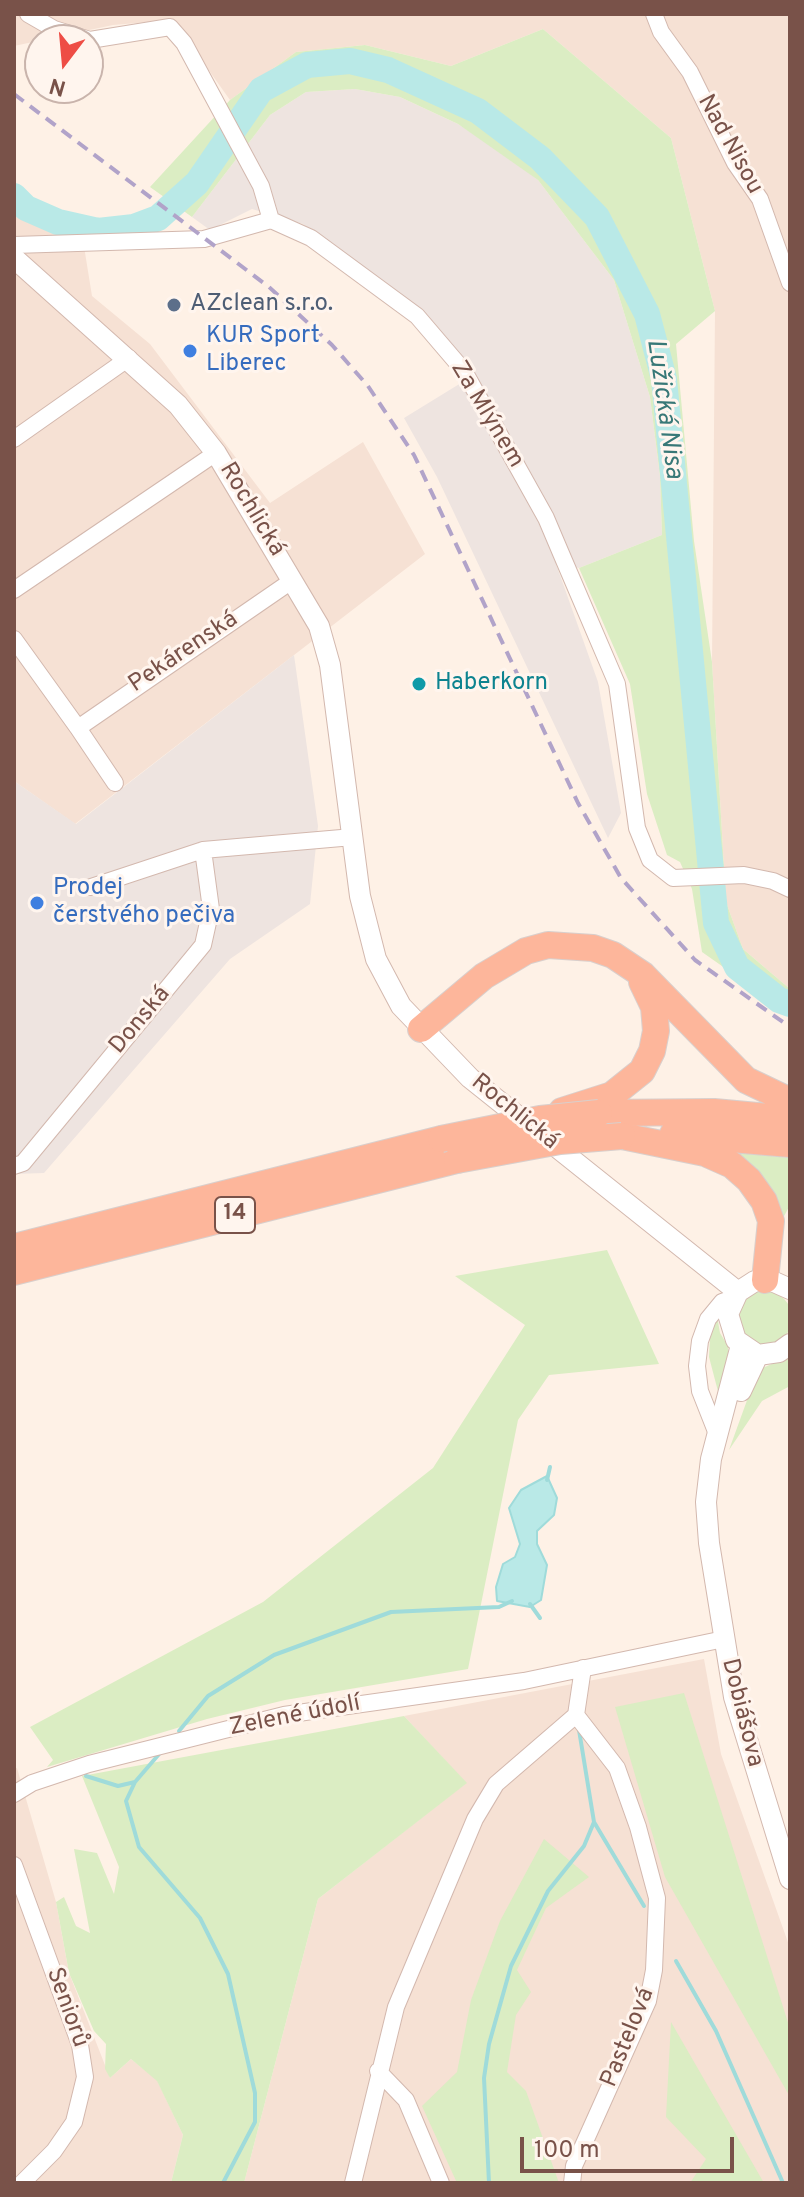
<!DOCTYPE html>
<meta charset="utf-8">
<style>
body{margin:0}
#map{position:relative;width:804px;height:2197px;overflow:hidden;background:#fef1e6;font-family:Overpass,sans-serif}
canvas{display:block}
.frame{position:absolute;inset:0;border:16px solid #795249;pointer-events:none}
.north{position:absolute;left:24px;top:24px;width:80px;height:80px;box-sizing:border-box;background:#fff5ee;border:2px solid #c9b4ac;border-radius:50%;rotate:196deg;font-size:22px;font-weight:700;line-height:32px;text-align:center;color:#795249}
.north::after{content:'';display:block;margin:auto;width:28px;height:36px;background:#ee4d45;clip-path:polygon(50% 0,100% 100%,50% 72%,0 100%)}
.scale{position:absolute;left:520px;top:2137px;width:214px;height:36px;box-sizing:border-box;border:4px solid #795249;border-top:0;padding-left:10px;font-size:24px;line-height:28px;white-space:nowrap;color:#795249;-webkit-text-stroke:6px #fff5ee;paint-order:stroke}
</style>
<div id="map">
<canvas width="804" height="2197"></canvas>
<div class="frame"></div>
<div class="north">N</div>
<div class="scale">100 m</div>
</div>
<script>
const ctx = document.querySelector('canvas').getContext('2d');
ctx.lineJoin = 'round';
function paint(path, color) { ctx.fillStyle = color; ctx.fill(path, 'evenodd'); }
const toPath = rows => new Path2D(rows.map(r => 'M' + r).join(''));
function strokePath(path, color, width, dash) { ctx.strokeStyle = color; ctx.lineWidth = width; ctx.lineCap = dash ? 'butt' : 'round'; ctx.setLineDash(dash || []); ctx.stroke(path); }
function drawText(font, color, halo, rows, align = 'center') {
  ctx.font = font + ' Overpass,sans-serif'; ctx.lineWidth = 6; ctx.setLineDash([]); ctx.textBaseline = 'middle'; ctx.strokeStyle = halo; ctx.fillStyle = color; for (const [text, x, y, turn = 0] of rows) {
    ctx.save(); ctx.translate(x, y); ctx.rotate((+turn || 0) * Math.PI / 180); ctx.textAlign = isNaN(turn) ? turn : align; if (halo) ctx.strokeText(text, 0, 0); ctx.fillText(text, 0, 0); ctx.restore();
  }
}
paint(toPath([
 [14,14,790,14,790,989,743,949,726,902,712,662,715,311,671,138,543,29,451,66,365,45,296,52,230,100,173,20,113,25,14,46],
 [14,211,82,234,92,296,150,344,270,503,363,442,425,554,75,824,14,781],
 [704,1659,721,1754,790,1948,790,2183,244,2183,318,1899,466,1783,404,1716],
 [17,1768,56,1902,69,1973,110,2078,131,2059,157,2080,183,2135,171,2183,14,2183,14,1769]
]), '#f6e1d4');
paint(toPath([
 [355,89,400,97,458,124,511,158,538,180,614,280,650,397,660,476,662,535,579,568,556,564,598,682,621,813,608,838,437,477,404,418,474,375,429,319,303,224,252,209,210,230,192,217,270,115,306,92],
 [294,655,318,826,310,904,230,959,44,1173,14,1174,14,781,76,824]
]), '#eee4e0');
paint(toPath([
 [543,29,671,138,715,311,676,344,694,541,712,662,726,902,743,949,790,989,790,1014,702,952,692,889,680,862,667,855,647,794,630,684,579,568,662,535,660,476,650,397,614,280,538,180,458,124,400,97,355,89,306,92,270,115,192,217,150,187,230,100,296,52,365,45,451,66],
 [729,1152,790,1158,790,1205,782,1220],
 [607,1250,659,1364,549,1375,518,1420,468,1669,285,1700,207,1719,47,1767,53,1760,30,1727,263,1602,433,1468,525,1325,455,1276],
 '738 1318a27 27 0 1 1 54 0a27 27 0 1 1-54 0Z',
 [717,1316,720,1333,728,1346,729,1366,720,1399,709,1357,710,1338],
 [790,1356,790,1386,762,1401,729,1450,758,1370],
 [684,1693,790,2029,790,2097,665,1877,615,1707],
 [404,1716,467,1783,318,1899,244,2183,171,2183,183,2135,157,2081,131,2059,110,2078,105,2069,106,2044,94,2031,69,1973,56,1902,64,1897,76,1926,90,1933,74,1849,97,1853,114,1894,119,1867,82,1776],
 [544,1839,589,1877,546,1908,517,1970,531,1992,516,2015,507,2072,526,2091,559,2183,457,2183,422,2106,457,2072,471,2000,500,1921],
 [671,2022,764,2183,690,2183,706,2159,666,2117]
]), '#dbedc3');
const water = toPath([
 [547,1476,557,1498,554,1515,537,1531,537,1544,547,1565,541,1600,530,1607,497,1601,496,1587,503,1564,515,1557,520,1544,509,1508,521,1490,547,1476]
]);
paint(water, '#b9e9e7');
strokePath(water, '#9fdbda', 2);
strokePath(toPath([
 [547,1480,550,1467],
 [530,1604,540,1618],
 [179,1731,208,1696,274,1655,391,1612,499,1607,512,1601],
 [86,1776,118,1786,135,1782,160,1753],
 [135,1782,126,1801,139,1847,200,1918,228,1974,255,2093,255,2122,223,2183],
 [594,1822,644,1906],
 [676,1961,716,2031,783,2183],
 [489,2183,484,2078,489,2044,511,1966,548,1891,584,1846,594,1822,579,1730]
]), '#9fdbda', 4);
strokePath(toPath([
 [14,196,26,208,58,222,98,231,134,227,158,218,197,183,261,90,307,65,350,61,388,70,478,111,540,158,597,217,647,314,664,379,716,923,737,967,779,1000,790,1004]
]), '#b9e9e7', 26);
const minor = toPath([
 [28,14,54,29,90,40,170,27,184,43,261,186,271,220],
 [654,14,661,32,690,72,735,163,760,199,790,283],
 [14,245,204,239,271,220,311,238,417,316,464,371,546,518,560,551,617,684,637,828,650,860,673,878,744,875,773,881,790,889],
 [14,439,129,358],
 [14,590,216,453],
 [14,639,78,728,293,580],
 [78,728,115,783],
 [91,887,203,850,353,837],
 [14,1166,23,1163,203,945,211,909,203,850],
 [717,1434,700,1391,697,1366,700,1341,708,1319,722,1302,733,1298],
 [14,1794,32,1783,89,1764,284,1715,524,1681,724,1639],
 [14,1865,80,2045,85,2077,74,2122,54,2151,22,2183],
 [378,2071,406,2100,441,2183],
 [353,2183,396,2007,475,1819,496,1784,576,1715,583,1668],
 [572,2183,574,2166,648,2001,654,1970,657,1898,638,1827,617,1768,576,1715]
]);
const tertiary = toPath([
 [14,258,178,405,216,453,319,626,330,665,360,896,376,959,401,1006,470,1078,738,1292],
 [790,1289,772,1281,755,1281,738,1292,728,1314,736,1340,758,1355,779,1352,790,1344],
 [741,1345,711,1459,706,1502,709,1543,734,1697,790,1879],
 [741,1391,758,1355]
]);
const trunk = toPath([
 [421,1029,484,976,526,951,548,945,593,948,613,955,643,975,746,1080,790,1101],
 [562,1111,612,1095,642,1071,652,1051,656,1031,654,1007,642,982],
 [599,1113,714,1112,790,1119],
 [673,1134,790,1144],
 [622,1136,705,1153,732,1165,749,1180,764,1201,771,1221,765,1280],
 [14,1247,441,1139],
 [14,1272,457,1160]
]);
strokePath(minor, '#d3b8ae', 18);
strokePath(tertiary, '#d3b8ae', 22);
strokePath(trunk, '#d9cfcc', 28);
strokePath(minor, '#fff', 16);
strokePath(tertiary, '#fff', 20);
strokePath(trunk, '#fdb69b', 26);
strokePath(toPath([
 [14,94,269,287,332,345,368,386,414,455,578,803,621,878,695,960,790,1027]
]), '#b1a3c9', 4, [12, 8]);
const trunkBridge = toPath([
 [441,1139,540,1119,599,1113],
 [457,1160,560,1141,622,1136]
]);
strokePath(trunkBridge, '#d9cfcc', 28, []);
strokePath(trunkBridge, '#fdb69b', 26);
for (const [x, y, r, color] of [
 [174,305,8,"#5c6f8a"],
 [190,351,8,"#3f7fe0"],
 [419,684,8,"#0f9aa8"],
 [37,903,8,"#3f7fe0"]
]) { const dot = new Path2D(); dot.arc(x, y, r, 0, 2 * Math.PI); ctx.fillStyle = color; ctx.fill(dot); strokePath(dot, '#fff5ee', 3); }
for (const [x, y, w] of [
 [235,1215,40]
]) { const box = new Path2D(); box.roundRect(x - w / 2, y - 18, w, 36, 6); ctx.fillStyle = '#fff5ee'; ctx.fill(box); strokePath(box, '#795249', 2); }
drawText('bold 22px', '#795249', null, [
 ["14",235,1215]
]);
drawText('24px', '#795249', '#fff5ee', [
 ["Nad Nisou",729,145,61],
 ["Za Mlýnem",486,415,59],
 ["Rochlická",251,510,59],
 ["Pekárenská",184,653,-34],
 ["Donská",141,1021,-50],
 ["Rochlická",514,1113,39],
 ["Dobiášova",741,1713,76],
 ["Zelené údolí",295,1717,-11],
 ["Seniorů",66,2008,70],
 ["Pastelová",629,2038,-68]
]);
drawText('24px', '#4e5e75', '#fff5ee', [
 ["AZclean s.r.o.",190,305]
], 'left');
drawText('24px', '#366cbe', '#fff5ee', [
 ["KUR Sport",206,337],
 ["Liberec",206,365],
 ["Prodej",53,889],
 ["čerstvého pečiva",53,917]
], 'left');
drawText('24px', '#0d838f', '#fff5ee', [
 ["Haberkorn",435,684]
], 'left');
drawText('italic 26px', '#387877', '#fff5ee', [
 ["Lužická Nisa",663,409,82]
]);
</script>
